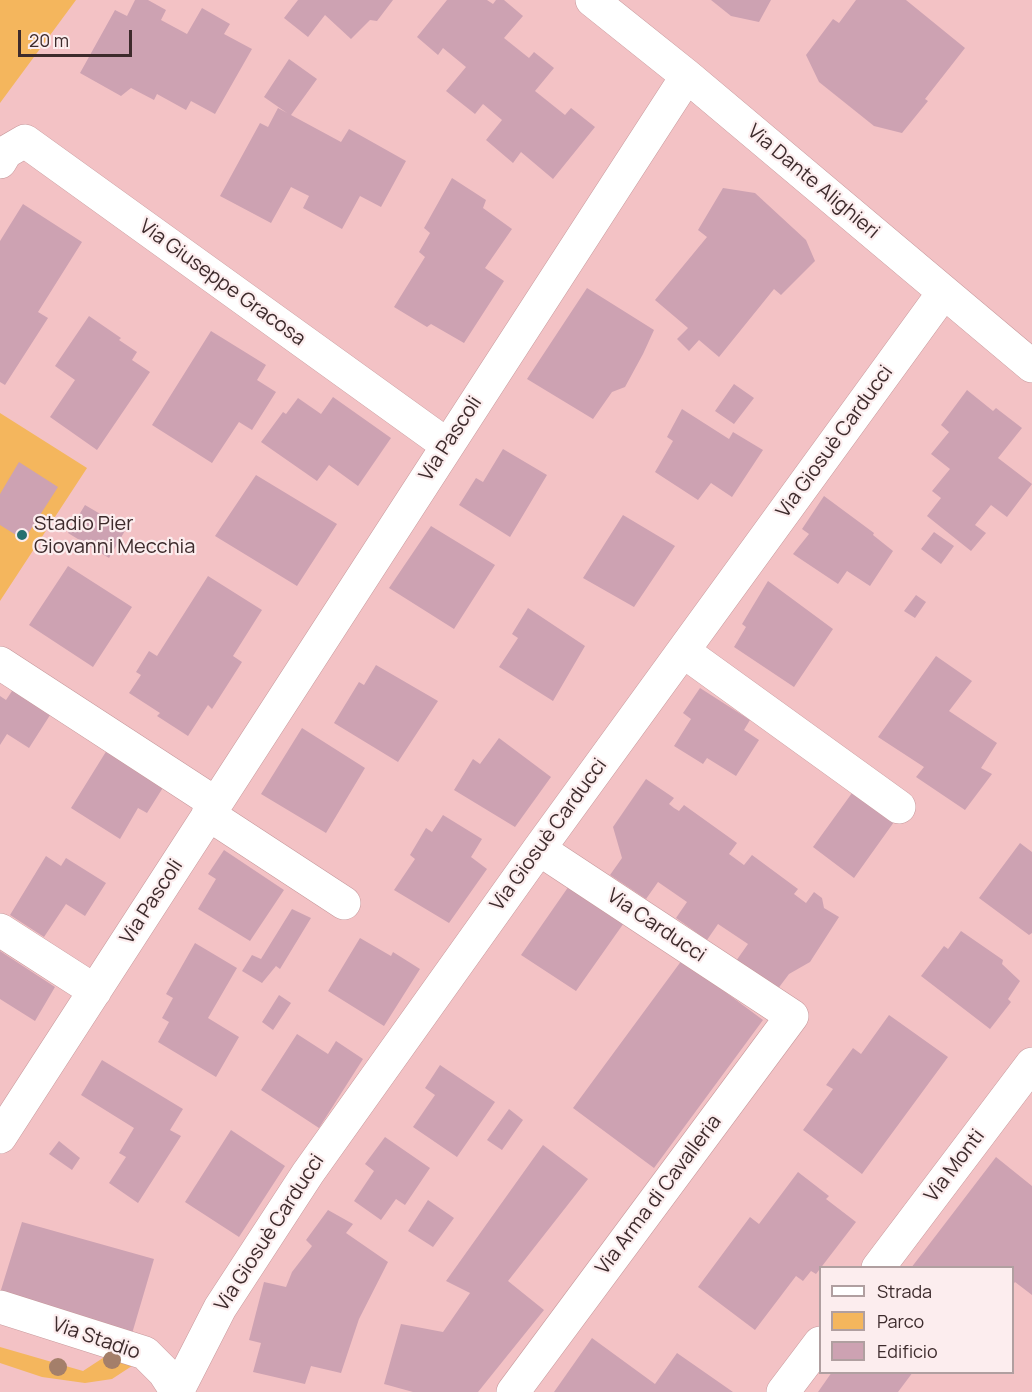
<!DOCTYPE html>
<meta charset="utf-8">
<style>
body{margin:0}
#map{position:relative;width:1032px;height:1392px;overflow:hidden;background:#f3c2c5;font-family:Manrope,sans-serif}
canvas{display:block}
.legend{position:absolute;left:819px;top:1266px;width:195px;height:108px;box-sizing:border-box;background:#fcedee;border:2px solid #b09fa0;margin:0;padding:8px 10px;list-style:none;font-size:18px;color:#3d2b2c}
.legend li{display:flex;align-items:center;gap:12px;height:30px}
.legend b{width:30px;border:2px solid #b09fa0}
.scale{position:absolute;left:18px;top:30px;width:114px;height:27px;box-sizing:border-box;border:3px solid #3d2b2c;border-top:0;padding-left:8px;font-size:18px;line-height:21px;white-space:nowrap;color:#3d2b2c;-webkit-text-stroke:4px #fcedee;paint-order:stroke}
</style>
<div id="map">
<canvas width="1032" height="1392"></canvas>
<ul class="legend">
<li><b style="height:8px;background:#fff"></b>Strada</li>
<li><b style="height:16px;background:#f4b65d"></b>Parco</li>
<li><b style="height:16px;background:#cda2b2"></b>Edificio</li>
</ul>
<div class="scale">20 m</div>
</div>
<script>
const ctx = document.querySelector('canvas').getContext('2d');
ctx.lineJoin = 'round';
function paint(path, color) { ctx.fillStyle = color; ctx.fill(path, 'evenodd'); }
const toPath = rows => new Path2D(rows.map(r => 'M' + r).join(''));
function strokePath(path, color, width, dash) { ctx.strokeStyle = color; ctx.lineWidth = width; ctx.lineCap = dash ? 'butt' : 'round'; ctx.setLineDash(dash || []); ctx.stroke(path); }
function drawText(font, color, halo, rows, align = 'center') {
  ctx.font = font + ' Manrope,sans-serif'; ctx.lineWidth = 4.5; ctx.setLineDash([]); ctx.textBaseline = 'middle'; ctx.strokeStyle = halo; ctx.fillStyle = color; for (const [text, x, y, turn = 0] of rows) {
    ctx.save(); ctx.translate(x, y); ctx.rotate((+turn || 0) * Math.PI / 180); ctx.textAlign = isNaN(turn) ? turn : align; if (halo) ctx.strokeText(text, 0, 0); ctx.fillText(text, 0, 0); ctx.restore();
  }
}
paint(toPath([
 [0,0,76,0,0,103],
 [0,413,87,468,0,601],
 [0,1347,83,1371,109,1354,138,1362,112,1379,85,1383,42,1377,0,1363]
]), '#f4b65d');
paint(toPath([
 [135,0,148,0,166,10,161,20,187,34,202,8,230,24,224,34,252,49,215,114,191,101,186,110,157,94,154,100,131,88,121,96,80,73,115,10,127,16],
 [298,0,393,0,377,21,370,20,351,39,325,15,308,37,284,18],
 [447,0,487,0,493,4,496,0,504,0,523,16,504,38,529,58,534,52,554,68,535,91,565,115,571,108,595,127,553,179,521,152,513,163,486,140,502,120,483,104,475,114,446,91,466,67,443,48,438,55,417,37],
 [711,0,771,0,759,22,731,16],
 [856,0,906,0,965,48,925,99,928,101,902,133,874,126,819,82,806,55,833,19,839,23],
 [289,59,317,79,291,115,341,142,349,129,406,161,381,207,360,196,342,229,303,208,309,196,291,187,271,223,220,196,260,123,268,127,278,108,287,113,264,97],
 [452,178,486,200,483,208,512,229,485,268,504,281,464,343,431,324,427,327,394,307,425,257,419,252,430,233,424,228],
 [723,188,755,193,806,240,815,261,781,295,774,289,719,357,699,340,689,351,677,339,688,328,655,300,707,237,698,230],
 [23,204,82,242,38,312,48,318,5,385,0,382,0,241],
 [587,288,654,330,643,354,625,387,612,392,593,419,527,379],
 [89,316,121,338,119,340,137,352,132,360,150,372,97,450,50,417,75,380,55,366],
 [211,331,266,365,257,380,276,392,252,430,239,422,212,463,152,425],
 [734,384,754,398,734,424,715,411],
 [967,390,993,411,996,408,1022,428,998,458,1032,484,1007,517,991,505,975,525,986,533,971,551,927,516,941,498,932,491,950,469,931,454,949,432,941,425],
 [333,397,391,438,358,486,329,465,317,481,261,442,283,412,286,414,298,398,321,414],
 [682,409,729,439,733,432,763,450,732,497,711,483,698,500,655,472,673,441,667,437],
 [503,449,547,475,510,537,459,505,476,478,483,482],
 [19,462,58,487,24,540,0,525,0,494],
 [256,475,337,524,297,586,215,536],
 [824,496,874,533,873,535,893,551,870,586,847,571,838,584,793,554,809,534,802,529],
 [85,505,126,529,109,558,68,533],
 [623,515,675,546,634,607,583,578],
 [431,526,495,565,454,629,389,588],
 [934,532,954,546,941,564,921,549],
 [68,566,132,607,93,667,29,625],
 [208,576,262,610,233,656,242,662,212,709,208,705,188,736,157,716,160,713,129,693,141,675,136,672,149,651,157,656],
 [768,581,833,629,794,687,734,647,746,627,742,624],
 [916,595,926,602,915,618,904,611],
 [528,608,585,646,553,701,499,667,518,638,512,634],
 [936,656,972,681,949,711,997,743,981,768,992,774,965,810,916,777,924,767,878,737],
 [376,665,438,701,398,762,334,723,359,682,364,685],
 [14,688,52,712,29,748,7,734,0,745,0,696,6,700],
 [700,688,750,720,744,730,759,740,736,776,707,758,703,764,674,746,691,719,683,713],
 [302,728,365,768,326,833,261,794],
 [499,738,551,777,515,827,454,790,473,759,480,764],
 [107,750,164,786,147,813,138,808,120,839,71,808],
 [646,779,674,798,669,804,674,808,679,811,684,805,737,843,729,854,744,865,752,855,798,889,794,894,806,903,814,892,822,898,824,908,839,917,810,962,789,974,777,990,736,961,748,944,718,924,707,940,676,918,687,902,658,882,646,899,610,875,622,858,613,827],
 [852,793,894,822,854,878,813,847],
 [443,815,482,839,471,857,487,869,449,923,394,890,415,859,410,855,426,828,432,832],
 [1020,843,1032,852,1032,933,1029,935,979,898],
 [224,850,284,890,250,941,198,909,216,879,208,874],
 [46,856,61,866,66,858,106,883,85,916,66,904,44,937,10,915],
 [571,883,626,920,576,991,521,955],
 [292,909,311,918,280,969,276,966,262,983,242,971,252,955,261,959],
 [961,931,1003,960,1002,964,1020,981,1008,999,1011,1002,990,1029,921,976,944,946,948,949],
 [360,938,391,956,393,952,420,969,384,1026,328,991],
 [195,943,237,968,208,1018,239,1037,216,1077,158,1042,169,1022,162,1018,173,998,166,994],
 [0,951,55,987,35,1021,0,999],
 [682,960,763,1020,654,1168,573,1108],
 [279,995,291,1003,273,1030,262,1022],
 [889,1015,948,1057,862,1174,803,1130,833,1089,826,1085,853,1048,861,1054],
 [297,1034,328,1054,336,1041,363,1059,319,1128,261,1090],
 [102,1060,183,1109,170,1130,181,1136,138,1203,109,1183,126,1157,119,1153,134,1128,81,1095],
 [440,1065,495,1102,457,1157,413,1127,435,1095,425,1088],
 [509,1109,523,1120,502,1150,487,1140],
 [231,1130,285,1166,239,1237,185,1202],
 [385,1137,430,1168,405,1205,396,1199,381,1220,354,1201,374,1171,365,1164],
 [59,1141,80,1158,72,1170,49,1154],
 [543,1145,588,1179,508,1281,544,1310,478,1392,413,1392,384,1384,401,1324,443,1332,470,1293,446,1281],
 [996,1157,1032,1186,1032,1295,1015,1282,1012,1286,1012,1268,911,1268],
 [798,1172,829,1196,826,1199,856,1222,816,1274,811,1271,803,1281,796,1276,755,1330,698,1287,750,1217,759,1224],
 [428,1200,454,1218,433,1247,408,1231],
 [328,1210,353,1224,346,1233,388,1262,359,1319,341,1373,311,1366,305,1384,253,1372,261,1343,249,1340,264,1282,286,1287,292,1272,312,1246,306,1240],
 [22,1222,154,1259,131,1337,0,1293],
 [592,1338,655,1384,677,1353,733,1392,554,1392],
 [832,1372,913,1372,898,1392,818,1392]
]), '#cda2b2');
const minor = toPath([
 [592,0,687,76,1032,366],
 [0,162,6,152,25,141,447,445],
 [683,651,899,807],
 [0,663,215,803],
 [208,814,344,903],
 [0,930,95,991],
 [0,1137,687,76],
 [878,1268,1032,1064],
 [0,1307,145,1353,164,1372,177,1392],
 [177,1392,220,1308,308,1173,539,849,944,292],
 [513,1392,792,1016,539,849],
 [783,1392,820,1343]
]);
strokePath(minor, '#c6989b', 34);
strokePath(minor, '#fff', 33);
ctx.fillStyle = '#a47f6a';
for (const [x, y] of [
 [112,1360],
 [58,1367]
]) { ctx.beginPath(); ctx.arc(x, y, 9, 0, 2 * Math.PI); ctx.fill(); }
for (const [x, y, r, color] of [
 [22,535,6,"#25706f"]
]) { const dot = new Path2D(); dot.arc(x, y, r, 0, 2 * Math.PI); ctx.fillStyle = color; ctx.fill(dot); strokePath(dot, '#fcedee', 2); }
drawText('20px', '#3d2b2c', '#fcedee', [
 ["Via Dante Alighieri",813,182,40],
 ["Via Giuseppe Gracosa",222,283,36],
 ["Via Pascoli",451,439,-57],
 ["Via Giosuè Carducci",835,442,-54],
 ["Via Giosuè Carducci",549,835,-54],
 ["Via Pascoli",152,902,-57],
 ["Via Carducci",656,926,34],
 ["Via Monti",955,1166,-53],
 ["Via Arma di Cavalleria",659,1195,-53],
 ["Via Giosuè Carducci",270,1233,-57],
 ["Via Stadio",96,1339,19]
]);
drawText('20px', '#3d2b2c', '#fcedee', [
 ["Stadio Pier",34,524],
 ["Giovanni Mecchia",34,547]
], 'left');
</script>
